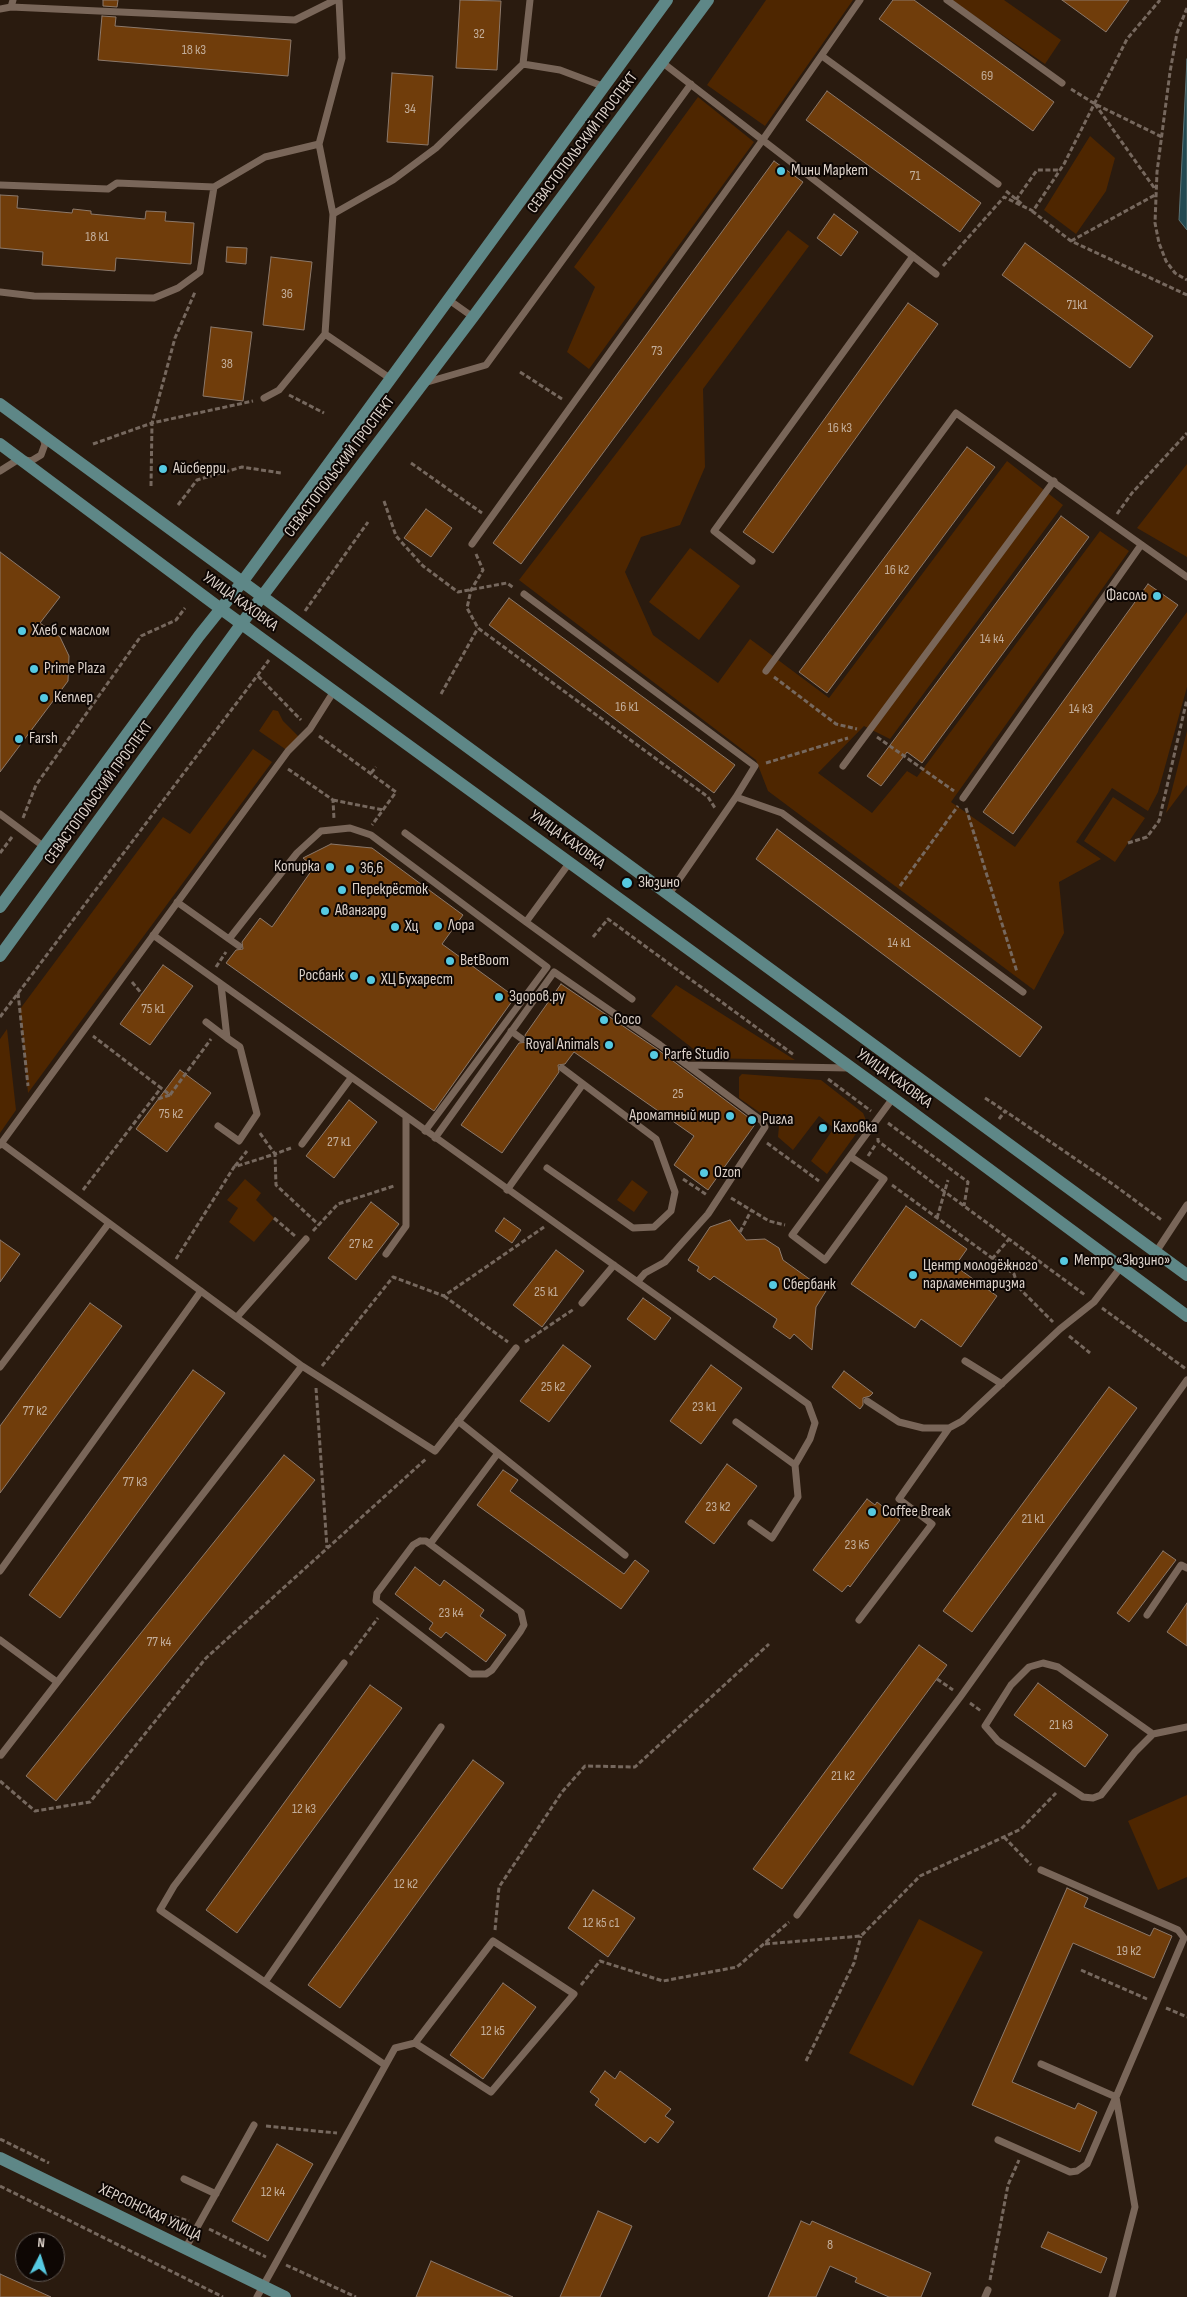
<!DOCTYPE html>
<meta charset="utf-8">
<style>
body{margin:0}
#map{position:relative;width:1187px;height:2297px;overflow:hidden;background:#2a1b0f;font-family:"Sofia Sans Condensed",sans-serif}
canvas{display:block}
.north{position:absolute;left:15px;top:2232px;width:50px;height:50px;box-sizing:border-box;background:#0e0704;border:1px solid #615853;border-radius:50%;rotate:5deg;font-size:14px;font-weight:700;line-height:20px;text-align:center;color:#ddd2ca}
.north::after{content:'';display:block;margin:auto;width:18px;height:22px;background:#56c9e1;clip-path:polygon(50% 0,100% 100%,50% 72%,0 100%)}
</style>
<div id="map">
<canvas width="1187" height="2297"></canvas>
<div class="north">N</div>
</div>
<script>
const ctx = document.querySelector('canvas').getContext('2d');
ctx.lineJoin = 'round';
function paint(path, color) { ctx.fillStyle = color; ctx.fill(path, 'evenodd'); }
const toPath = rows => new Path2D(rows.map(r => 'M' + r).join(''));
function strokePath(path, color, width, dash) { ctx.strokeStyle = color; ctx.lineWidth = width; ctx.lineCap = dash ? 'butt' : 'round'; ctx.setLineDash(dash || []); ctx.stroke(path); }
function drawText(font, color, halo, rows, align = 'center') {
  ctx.font = font + ' "Sofia Sans Condensed",sans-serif'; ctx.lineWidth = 4; ctx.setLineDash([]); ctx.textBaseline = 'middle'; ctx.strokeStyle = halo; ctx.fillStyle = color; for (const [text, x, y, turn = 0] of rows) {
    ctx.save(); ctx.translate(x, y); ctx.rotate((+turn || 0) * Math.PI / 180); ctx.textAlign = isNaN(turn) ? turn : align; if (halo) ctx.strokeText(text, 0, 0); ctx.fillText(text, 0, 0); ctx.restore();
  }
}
paint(toPath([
 [766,0,853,0,765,126,707,85],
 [951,0,1004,0,1061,40,1045,64],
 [698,97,754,142,589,369,567,352,595,287,574,267],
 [1090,136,1115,158,1106,191,1076,234,1044,210],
 [788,230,809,246,703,389,705,467,680,525,641,537,625,572,653,635,718,683,750,639,829,698,1007,461,1063,505,890,739,864,726,818,773,872,813,907,771,917,777,1100,531,1129,551,951,802,1015,847,1187,612,1187,687,1158,792,1148,811,1112,788,1076,842,1101,859,1059,882,1064,933,1034,990,768,791,756,760,519,580],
 [1187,464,1187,557,1137,528],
 [690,548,740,586,699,640,649,602],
 [273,710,278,711,283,721,300,738,288,751,259,731],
 [1187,731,1187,785,1166,813],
 [253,749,272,762,28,1093,20,1009,163,817,190,834],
 [1113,797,1145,818,1115,862,1084,841],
 [676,985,795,1060,705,1058,651,1016],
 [7,1029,16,1110,0,1133,0,1039],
 [742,1074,821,1080,863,1113,866,1120,827,1174,811,1161,834,1128,819,1116,793,1150,778,1137,779,1126,739,1098,739,1077],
 [245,1179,261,1193,256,1200,274,1218,254,1242,229,1222,238,1208,227,1200],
 [632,1180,648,1192,634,1212,617,1200],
 [1187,1795,1187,1877,1158,1890,1128,1821],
 [919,1919,983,1952,913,2086,849,2053]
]), '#4e2600');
const water = toPath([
 [1187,59,1187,230,1179,220,1187,59]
]);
paint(water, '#224951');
strokePath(water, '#5a7275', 1);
const building = toPath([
 [103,0,118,0,117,7,103,6,103,0],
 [460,0,501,1,497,70,456,68,460,0],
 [893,0,914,0,1054,102,1033,131,879,19,893,0],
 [1062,0,1129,0,1106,32,1062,0],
 [102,16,116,17,115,26,291,40,288,76,98,60,102,16],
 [392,73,433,76,428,145,387,142,392,73],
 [827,91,981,203,960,232,806,120,827,91],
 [774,161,803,182,521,564,493,543,774,161],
 [0,195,18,196,17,208,72,213,73,209,91,211,91,214,145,219,146,211,166,212,165,221,194,223,191,264,116,258,115,271,42,265,43,252,0,248,0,195],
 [834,214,858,232,841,256,817,238,834,214],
 [1025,243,1153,336,1130,368,1002,275,1025,243],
 [227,247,247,248,246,264,226,262,227,247],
 [271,257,312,262,304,330,263,325,271,257],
 [908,303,938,324,773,553,743,532,908,303],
 [211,327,252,332,243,401,203,396,211,327],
 [967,447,995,467,827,693,799,672,967,447],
 [426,509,452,528,431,557,404,538,426,509],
 [1061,516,1089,537,922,763,907,752,881,786,867,776,1061,516],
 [0,552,60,597,40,623,60,637,69,656,68,681,0,772,0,552],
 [1148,584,1178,605,1013,834,983,812,1148,584],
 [509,598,735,765,714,793,489,625,509,598],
 [777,829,1042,1027,1020,1057,756,859,777,829],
 [331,844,372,848,463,915,442,944,515,997,434,1111,226,963,236,950,243,949,242,942,260,918,272,927,314,867,303,858,331,844],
 [163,965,193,986,150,1045,120,1024,163,965],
 [561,984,657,1049,756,1123,708,1190,674,1165,694,1136,574,1052,565,1064,558,1065,559,1072,502,1153,461,1125,519,1043,527,1042,525,1035,561,984],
 [180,1070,211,1093,167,1152,136,1129,180,1070],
 [349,1100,377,1122,334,1178,306,1156,349,1100],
 [371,1202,399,1224,356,1280,328,1258,371,1202],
 [906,1206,967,1249,955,1266,997,1296,961,1347,921,1319,915,1328,851,1284,906,1206],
 [504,1218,521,1230,512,1243,495,1231,504,1218],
 [730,1220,746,1240,765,1239,779,1248,783,1260,826,1291,816,1307,812,1350,794,1334,790,1339,773,1327,777,1319,714,1276,710,1280,697,1271,699,1267,688,1260,710,1227,730,1220],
 [0,1240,20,1254,0,1282,0,1240],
 [556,1250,584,1271,542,1327,513,1305,556,1250],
 [643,1298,671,1318,655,1340,627,1319,643,1298],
 [90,1303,122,1326,0,1493,0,1426,90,1303],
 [563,1345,591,1366,549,1422,520,1401,563,1345],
 [711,1365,742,1388,701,1444,670,1421,711,1365],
 [193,1370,225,1393,60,1618,29,1595,193,1370],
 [844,1371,873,1393,870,1396,863,1398,863,1405,860,1409,832,1387,844,1371],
 [1109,1387,1137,1408,972,1632,943,1611,1109,1387],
 [284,1455,315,1480,56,1801,26,1776,284,1455],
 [727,1464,757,1486,714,1544,685,1522,727,1464],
 [503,1470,518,1480,510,1491,624,1574,635,1560,649,1571,621,1609,477,1505,503,1470],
 [867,1499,875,1505,877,1502,900,1520,850,1587,848,1585,842,1592,813,1570,867,1499],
 [1163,1551,1176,1560,1129,1622,1117,1613,1163,1551],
 [415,1567,440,1586,444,1580,484,1610,480,1616,506,1635,486,1662,446,1632,441,1638,429,1629,433,1623,395,1594,415,1567],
 [1187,1603,1187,1646,1167,1632,1187,1603],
 [919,1645,947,1665,782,1889,753,1869,919,1645],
 [1038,1683,1108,1735,1085,1767,1014,1715,1038,1683],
 [370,1685,402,1708,237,1933,206,1910,370,1685],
 [473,1760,504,1783,340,2008,308,1985,473,1760],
 [1067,1888,1088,1898,1084,1907,1150,1936,1154,1928,1172,1936,1154,1978,1073,1943,1012,2082,1075,2109,1078,2103,1097,2112,1080,2152,972,2105,1067,1888],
 [593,1890,635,1918,608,1957,568,1928,593,1890],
 [503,1983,536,2007,483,2079,450,2055,503,1983],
 [605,2071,615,2079,620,2071,671,2109,665,2116,674,2122,658,2143,650,2137,645,2143,595,2105,599,2099,590,2092,605,2071],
 [277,2144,313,2164,268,2241,232,2221,277,2144],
 [598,2211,632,2226,600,2297,560,2297,598,2211],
 [801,2221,810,2225,812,2221,931,2273,921,2297,889,2297,855,2282,857,2278,830,2266,816,2297,768,2297,801,2221],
 [1048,2232,1107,2258,1101,2273,1041,2247,1048,2232],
 [431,2261,513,2297,416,2297,431,2261],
 [0,2274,51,2297,0,2297,0,2274]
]);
paint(building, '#703d0b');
strokePath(building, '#8c796b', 1);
strokePath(toPath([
 [1187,8,1177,33,1170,72,1157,172,1155,223,1159,243,1166,261,1175,273,1187,280],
 [1071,89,1095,104,1162,137],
 [1095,104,1155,189],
 [1006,191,1022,204],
 [1016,200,1037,170,1059,170],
 [1032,211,1071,241,1187,295],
 [1071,241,1155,195],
 [943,266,1004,197,1033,211,1064,164,1127,39,1160,0],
 [520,372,562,399],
 [289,395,324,413],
 [93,444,152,423,175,338,195,292],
 [411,463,482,513],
 [151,486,152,423,253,401],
 [384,501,396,536,423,566,458,592,507,583,514,588],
 [178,505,197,480,242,467,281,473],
 [1117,514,1132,493,1187,433],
 [476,554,483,570,471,590,467,608,478,628,708,797,715,808],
 [305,611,368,522],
 [258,676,301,720],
 [774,677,836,724,857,729],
 [441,694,478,628],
 [319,736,396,792,372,825],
 [877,737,954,791],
 [766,763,848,738],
 [288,769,333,800,334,819],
 [371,773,376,767],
 [333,800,383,810],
 [966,808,1017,972],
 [23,818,36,785,141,636,176,620,185,608],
 [1128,843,1147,837,1159,821,1187,699],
 [0,853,12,837],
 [900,886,958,806],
 [593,937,608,919,794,1055],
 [216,967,226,952],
 [132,982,142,994],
 [18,993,28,1086],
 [0,1017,269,660],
 [828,1079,871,1111],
 [170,1095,211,1039],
 [985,1098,1005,1111],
 [158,1099,170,1095,161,1088],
 [999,1119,1005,1111,1114,1185,1163,1221],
 [888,1123,968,1182,964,1206],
 [878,1138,878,1141,945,1192,1085,1295],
 [767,1143,819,1181],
 [291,1148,275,1154,276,1185,319,1225],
 [868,1156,876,1144],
 [235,1166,247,1151],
 [683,1179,707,1195],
 [892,1185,1014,1274,1018,1287,1053,1322],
 [83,1190,161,1088,93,1036],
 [731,1198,769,1221,785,1225],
 [274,1218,295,1236],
 [937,1218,948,1180],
 [313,1231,338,1204,394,1186],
 [740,1232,751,1211],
 [176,1259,234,1167,275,1154,259,1132],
 [992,1259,1009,1239],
 [444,1296,508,1342],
 [1102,1308,1186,1369],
 [1069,1336,1090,1353],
 [525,1342,574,1309],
 [322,1366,393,1277,444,1296,544,1227],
 [316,1388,327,1548],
 [350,1655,378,1618],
 [937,1679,953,1690],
 [970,1703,981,1711],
 [0,1781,35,1811,90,1802,206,1658,427,1458],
 [1004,1837,1031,1865],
 [495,1930,499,1887,562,1792,585,1766,635,1767,769,1644],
 [765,1944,861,1936,920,1876,1021,1829,1056,1793],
 [1081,1970,1147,1999],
 [581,1985,600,1961,663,1981,737,1967,789,1922],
 [1166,2008,1187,2017],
 [806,2061,854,1963,861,1936],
 [266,2126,337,2133],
 [0,2139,49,2163],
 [0,2186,223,2297],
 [131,2204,189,2221],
 [209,2229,266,2257],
 [286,2265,356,2297],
 [990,2280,1008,2185,1019,2160]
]), '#76685e', 3, [5, 2.5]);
strokePath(toPath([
 [530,0,523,64,560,70,605,87],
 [947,0,1062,83],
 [11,7,295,20,335,0],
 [0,9,11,7,13,0],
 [822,56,998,184],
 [663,63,936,274],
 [0,185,108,189,117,183,214,187,200,272,178,288,154,298,34,296,0,292],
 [214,187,265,157,319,144],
 [333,214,393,180,436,148,523,64],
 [449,300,473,317],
 [325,334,391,379],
 [424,383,486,365,691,84],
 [264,398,279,390,325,334,333,214,319,144,342,58,339,0],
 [0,471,19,459,31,461,41,455,45,444,42,436],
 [472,544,764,138,860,0],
 [752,561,714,531,913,256],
 [524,594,755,766,736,797,782,813,1023,992],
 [766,671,956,413,1187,577],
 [843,766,1054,481],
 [963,798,1141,545],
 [0,814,43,846],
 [405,833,526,922,570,862],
 [669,894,736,797],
 [177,902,229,939,297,853,321,831,350,828,371,835,547,967,425,1131],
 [526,922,632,999],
 [153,935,808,1404,815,1423,810,1439,795,1465,798,1497,772,1538,751,1523],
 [229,939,239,946],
 [206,1022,227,1038],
 [511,1031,522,1039],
 [687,1065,849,1068],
 [218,1126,239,1141,257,1114,240,1047,227,1038,221,984],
 [435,1138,554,972,660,1045,762,1121,765,1127,708,1214,665,1262,645,1273,638,1281],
 [1,1143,302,1366,435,1451,516,1348],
 [302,1144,351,1078],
 [0,1145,288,751,310,729,334,691],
 [851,1157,884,1179,825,1260,792,1235,893,1098],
 [547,1168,633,1228,654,1227,671,1211,675,1192,656,1139,562,1068],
 [507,1190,583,1084],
 [1156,1252,1187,1205],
 [386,1254,406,1226,406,1117],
 [582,1303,614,1265],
 [237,1317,306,1239],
 [965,1361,1002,1384],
 [0,1367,109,1223],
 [867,1401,899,1422,923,1428,949,1428,962,1421,1060,1329,1094,1302,1121,1267],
 [458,1421,625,1555],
 [736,1422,795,1465],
 [420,1541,426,1541,521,1612,524,1625,520,1632,492,1670,486,1674,471,1674,376,1601,377,1593,413,1545,420,1541],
 [430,1544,498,1453],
 [0,1571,201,1291],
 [1147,1615,1181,1565,1187,1568],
 [859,1620,932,1524,899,1499,949,1428],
 [0,1640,57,1682],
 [344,1663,174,1886,160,1910,385,2065],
 [1153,1734,1058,1667,1043,1663,1029,1667,1011,1685,985,1726,998,1741,1083,1797,1093,1798,1101,1795,1135,1752,1153,1734,1187,1727],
 [1,1755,302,1366],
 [1041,1870,1178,1930,1184,1938,1116,2097,1135,2207,1112,2297],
 [797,1915,961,1696,1187,1380],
 [265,1982,441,1727],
 [998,2140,1070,2172,1077,2171,1087,2164,1116,2097,1041,2064],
 [184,2179,216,2194],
 [185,2249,254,2125],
 [257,2297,395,2048,415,2043,493,1941,574,1994,491,2092,415,2043],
 [985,2297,988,2290]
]), '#796659', 7);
strokePath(toPath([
 [0,404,1187,1275],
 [0,444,221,609,893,1098,1187,1316],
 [0,907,199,636,243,581,667,0],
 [0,956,242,623,473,317,708,0],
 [0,2158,285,2297]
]), '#5e8787', 12);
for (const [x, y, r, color] of [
 [781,171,5,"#56c9e1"],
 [163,469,5,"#56c9e1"],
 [1157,596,5,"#56c9e1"],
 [22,631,5,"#56c9e1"],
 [34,669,5,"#56c9e1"],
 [44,698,5,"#56c9e1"],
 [19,739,5,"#56c9e1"],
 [330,867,5,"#56c9e1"],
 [350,869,5,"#56c9e1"],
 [627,883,6,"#56c9e1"],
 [342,890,5,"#56c9e1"],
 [325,911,5,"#56c9e1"],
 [438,926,5,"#56c9e1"],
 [395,927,5,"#56c9e1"],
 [450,961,5,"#56c9e1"],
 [354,976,5,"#56c9e1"],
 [371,980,5,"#56c9e1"],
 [499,997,5,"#56c9e1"],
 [604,1020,5,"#56c9e1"],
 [609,1045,5,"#56c9e1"],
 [654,1055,5,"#56c9e1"],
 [730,1116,5,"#56c9e1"],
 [752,1120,5,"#56c9e1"],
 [823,1128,5,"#56c9e1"],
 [704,1173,5,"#56c9e1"],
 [1064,1261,5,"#56c9e1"],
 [913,1275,5,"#56c9e1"],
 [773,1285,5,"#56c9e1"],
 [872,1512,5,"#56c9e1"]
]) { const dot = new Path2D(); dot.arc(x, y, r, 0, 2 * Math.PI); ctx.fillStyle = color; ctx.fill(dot); strokePath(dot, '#0e0704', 2); }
drawText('14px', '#c2ad9a', null, [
 ["32",479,34],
 ["18 к3",194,50],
 ["69",987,76],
 ["34",410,109],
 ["71",915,176],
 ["18 к1",97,237],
 ["36",287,294],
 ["71к1",1077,305],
 ["73",657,351],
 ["38",227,364],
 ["16 к3",840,428],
 ["16 к2",897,570],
 ["14 к4",992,639],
 ["16 к1",627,707],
 ["14 к3",1081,709],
 ["14 к1",899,943],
 ["75 к1",153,1009],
 ["25",678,1094],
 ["75 к2",171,1114],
 ["27 к1",339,1142],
 ["27 к2",361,1244],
 ["25 к1",546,1292],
 ["25 к2",553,1387],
 ["23 к1",704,1407],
 ["77 к2",35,1411],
 ["77 к3",135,1482],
 ["23 к2",718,1507],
 ["21 к1",1033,1519],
 ["23 к5",857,1545],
 ["23 к4",451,1613],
 ["77 к4",159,1642],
 ["21 к3",1061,1725],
 ["21 к2",843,1776],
 ["12 к3",304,1809],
 ["12 к2",406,1884],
 ["12 к5 с1",601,1923],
 ["19 к2",1129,1951],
 ["12 к5",493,2031],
 ["12 к4",273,2192],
 ["8",830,2245]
]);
drawText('16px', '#ddd2ca', '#0e0704', [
 ["СЕВАСТОПОЛЬСКИЙ ПРОСПЕКТ",583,143,-53],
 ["СЕВАСТОПОЛЬСКИЙ ПРОСПЕКТ",340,467,-53],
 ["УЛИЦА КАХОВКА",240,602,36],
 ["СЕВАСТОПОЛЬСКИЙ ПРОСПЕКТ",99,793,-54],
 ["УЛИЦА КАХОВКА",567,840,36],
 ["УЛИЦА КАХОВКА",894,1079,36],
 ["ХЕРСОНСКАЯ УЛИЦА",150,2213,26]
]);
drawText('16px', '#ddd2ca', '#0e0704', [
 ["Мини Маркет",791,171],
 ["Айсберри",173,469],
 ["Фасоль",1147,596,"right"],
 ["Хлеб с маслом",32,631],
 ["Prime Plaza",44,669],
 ["Кеплер",54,698],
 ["Farsh",29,739],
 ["Копирка",320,867,"right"],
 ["36,6",360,869],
 ["Зюзино",638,883],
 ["Перекрёсток",352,890],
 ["Авангард",335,911],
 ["Лора",448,926],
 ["Хц",405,927],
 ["BetBoom",460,961],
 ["Росбанк",344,976,"right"],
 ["ХЦ Бухарест",381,980],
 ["Здоров.ру",509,997],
 ["Coco",614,1020],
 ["Royal Animals",599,1045,"right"],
 ["Parfe Studio",664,1055],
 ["Ароматный мир",720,1116,"right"],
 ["Ригла",762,1120],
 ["Каховка",833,1128],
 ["Ozon",714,1173],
 ["Метро «Зюзино»",1074,1261],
 ["Центр молодёжного",923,1266],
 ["парламентаризма",923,1284],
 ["Сбербанк",783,1285],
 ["Coffee Break",882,1512]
], 'left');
</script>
